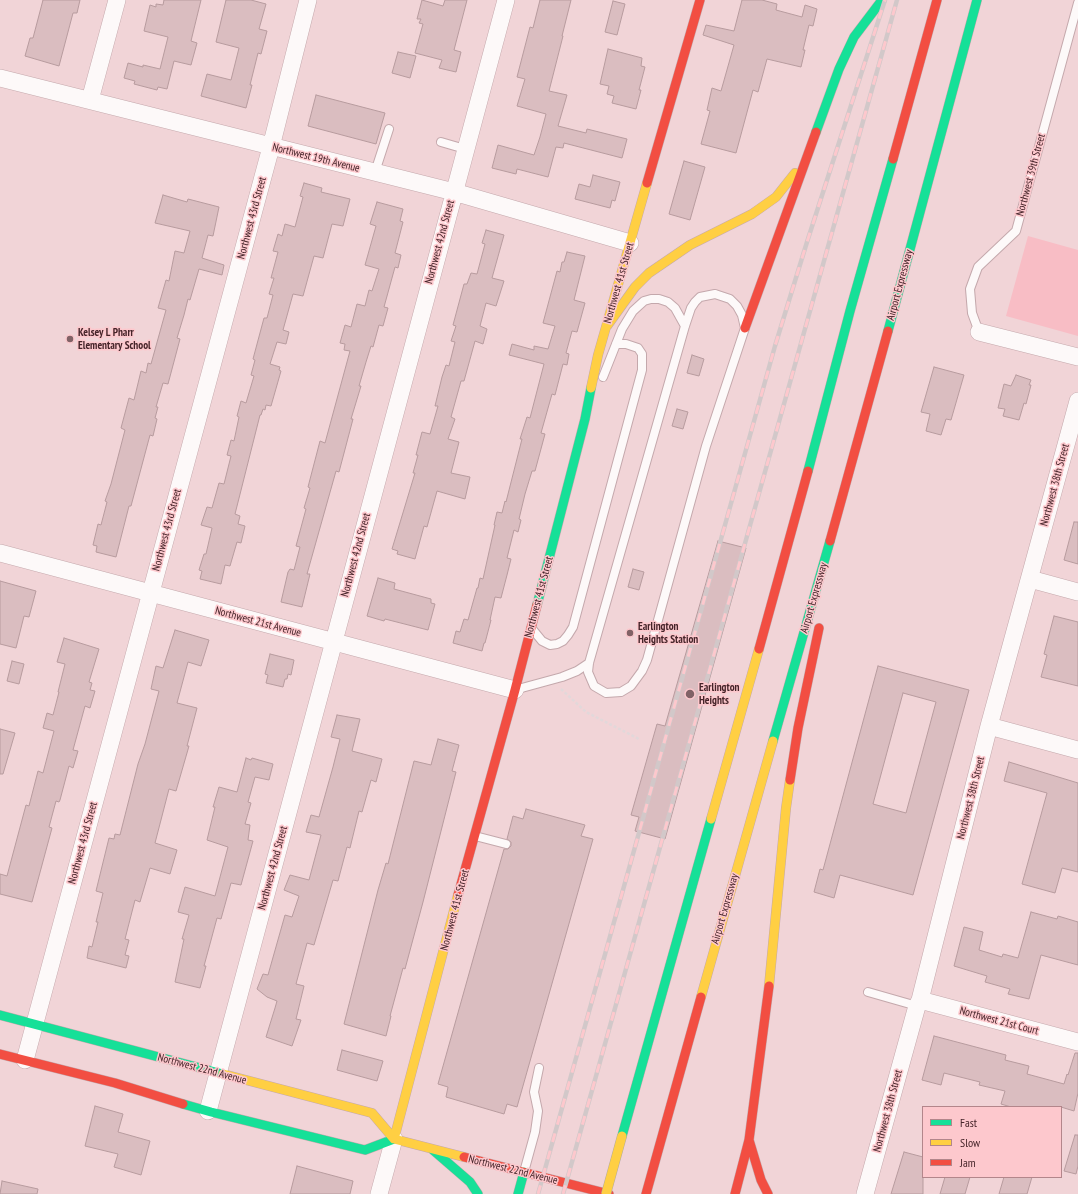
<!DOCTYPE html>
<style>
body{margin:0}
#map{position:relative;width:1078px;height:1194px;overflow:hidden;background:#f1d4d7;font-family:"PT Sans Narrow",sans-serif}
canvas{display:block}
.legend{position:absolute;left:922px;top:1106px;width:140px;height:72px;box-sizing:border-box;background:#fdc8cd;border:1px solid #b3868b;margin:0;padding:5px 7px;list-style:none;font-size:12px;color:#452429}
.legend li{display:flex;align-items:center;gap:8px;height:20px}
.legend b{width:20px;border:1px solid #b3868b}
</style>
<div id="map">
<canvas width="1078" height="1194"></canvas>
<ul class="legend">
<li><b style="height:5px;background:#16e098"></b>Fast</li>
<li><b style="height:5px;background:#ffcf43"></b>Slow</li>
<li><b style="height:5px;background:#f24e42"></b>Jam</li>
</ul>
</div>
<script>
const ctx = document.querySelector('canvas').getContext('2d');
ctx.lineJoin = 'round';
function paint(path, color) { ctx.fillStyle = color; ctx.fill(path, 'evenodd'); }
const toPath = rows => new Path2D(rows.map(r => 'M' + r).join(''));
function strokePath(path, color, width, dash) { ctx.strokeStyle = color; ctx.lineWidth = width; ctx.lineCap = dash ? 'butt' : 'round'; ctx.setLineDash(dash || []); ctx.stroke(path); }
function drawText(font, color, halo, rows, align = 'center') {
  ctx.font = font + ' "PT Sans Narrow",sans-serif'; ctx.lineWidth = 3; ctx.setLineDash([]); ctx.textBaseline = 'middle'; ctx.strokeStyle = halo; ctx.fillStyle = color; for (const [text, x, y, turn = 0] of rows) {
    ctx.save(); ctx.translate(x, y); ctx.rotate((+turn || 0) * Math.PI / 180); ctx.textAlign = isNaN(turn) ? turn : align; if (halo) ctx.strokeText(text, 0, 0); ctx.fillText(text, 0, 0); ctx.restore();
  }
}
paint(toPath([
 [1028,236,1078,250,1078,336,1006,316]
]), '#f8bdc5');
const building = toPath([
 [43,0,80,0,77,13,73,13,59,66,25,56,30,38,33,38,43,0],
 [164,0,201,0,191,41,197,43,191,65,174,61,167,89,158,87,157,90,134,84,135,81,124,78,128,63,143,67,143,65,160,69,168,37,144,31,150,5,156,7,156,4,163,5,164,0],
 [226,0,251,0,266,4,259,29,267,31,261,54,258,53,250,85,252,85,246,108,201,96,207,74,231,80,239,48,216,42,226,0],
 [422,0,443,6,445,0,467,0,454,50,461,52,456,72,439,68,442,60,415,53,423,24,419,23,421,19,417,19,422,0],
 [540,0,571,0,562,36,563,36,549,91,567,95,558,126,586,133,587,129,627,139,622,158,564,143,563,148,556,147,548,177,517,169,516,174,492,168,498,145,534,155,540,137,546,114,517,106,525,79,517,77,530,27,533,28,540,0],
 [742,0,762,0,777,4,776,10,802,17,805,5,817,9,813,26,809,25,803,50,805,50,801,67,767,59,758,92,753,90,736,153,701,144,710,111,707,110,712,88,721,91,734,45,703,35,706,25,734,31,742,0],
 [613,1,625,4,617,35,605,32,613,1],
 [608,49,642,58,641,66,645,67,639,90,641,90,636,109,612,103,614,96,607,94,609,86,600,84,608,49],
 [398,52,416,56,410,78,392,73,398,52],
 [316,95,385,113,376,144,308,126,316,95],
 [684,161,705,167,690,220,669,214,684,161],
 [593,175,620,182,615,201,612,200,610,208,575,199,579,184,590,187,593,175],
 [304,183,322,188,321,192,350,199,343,226,332,224,323,258,314,256,303,296,293,294,283,330,289,332,286,344,277,342,270,364,280,367,279,370,281,371,271,406,266,405,265,410,263,409,261,415,260,415,235,514,240,516,238,524,245,526,241,543,237,542,230,566,225,565,221,584,200,579,202,571,199,570,204,554,206,554,212,528,201,525,207,507,212,508,219,483,224,484,231,456,227,455,231,440,234,441,239,417,237,416,241,401,246,403,254,376,251,375,255,360,253,359,264,318,267,318,273,295,269,294,274,278,271,278,278,252,273,251,278,234,282,236,285,224,295,227,303,197,300,196,304,183],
 [163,195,187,202,188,199,219,207,213,236,208,235,202,258,224,265,222,275,199,269,190,300,188,299,184,315,177,338,180,339,168,384,163,383,156,407,158,407,155,418,157,419,153,436,150,435,131,506,129,506,116,557,96,552,97,546,93,545,98,524,101,525,107,502,105,501,111,484,125,430,121,428,129,398,134,400,141,371,146,373,148,363,151,364,166,310,158,308,166,280,169,281,175,251,184,253,190,231,155,223,163,195],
 [377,202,403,209,400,221,403,222,395,253,401,255,398,268,395,267,384,307,388,308,383,326,379,325,373,347,371,346,366,362,359,386,361,386,351,419,353,419,339,472,336,471,307,574,310,574,302,607,281,602,288,572,290,569,294,570,300,547,296,546,306,509,304,508,310,488,308,487,320,441,325,443,350,351,344,350,345,344,340,343,345,325,351,327,357,304,365,306,369,290,372,291,379,269,365,265,376,226,370,224,377,202],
 [486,230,504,235,492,278,504,281,496,306,486,303,480,326,487,329,483,344,475,341,464,381,461,381,451,417,455,419,448,439,459,442,451,473,470,477,465,499,437,491,427,527,424,526,415,559,397,554,398,551,392,549,415,473,413,473,418,455,416,455,422,432,430,434,438,406,435,406,442,377,446,365,449,366,455,342,451,341,456,326,453,325,464,284,467,284,471,273,477,274,485,244,482,243,486,230],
 [567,252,585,256,574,300,585,303,577,332,572,331,566,353,569,354,567,365,563,364,555,395,552,394,541,433,545,434,535,471,532,471,525,494,519,519,521,520,518,532,514,530,507,558,511,559,507,575,501,598,495,597,490,620,491,620,485,643,484,643,482,651,453,643,456,631,460,632,464,619,468,620,477,588,478,588,480,578,483,579,495,525,494,525,497,512,502,513,505,501,506,502,522,439,520,439,527,417,530,418,544,364,509,355,512,344,534,350,534,346,548,349,555,326,543,323,557,271,560,272,562,262,564,262,567,252],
 [692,355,704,359,699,376,687,373,692,355],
 [934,367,964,375,951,420,946,419,941,435,926,431,930,414,921,412,934,367],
 [1016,375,1031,380,1029,385,1031,385,1026,404,1024,403,1019,420,1003,416,1005,409,998,408,1004,384,1011,386,1016,375],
 [677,409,688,412,683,429,672,426,677,409],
 [1074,522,1078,522,1078,564,1064,560,1074,522],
 [718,541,746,548,665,839,635,831,639,817,631,815,657,724,665,726,718,541],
 [633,569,644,572,639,590,628,587,633,569],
 [378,578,395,583,394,589,431,599,431,603,435,604,428,630,385,619,384,621,367,616,378,578],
 [0,581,36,591,29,617,24,616,16,648,0,644,0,581],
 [1054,616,1078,622,1078,686,1041,677,1047,655,1044,654,1054,616],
 [175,630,209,640,201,666,188,662,177,703,197,708,187,746,189,746,176,791,169,789,155,843,177,850,170,874,150,868,140,902,135,900,125,939,129,940,125,955,129,956,126,968,87,958,89,946,92,947,98,922,96,922,103,893,96,891,109,838,114,839,115,834,120,835,138,764,145,744,159,691,151,689,156,666,163,668,175,630],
 [64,638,99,649,89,682,92,683,90,690,95,691,90,708,85,706,73,750,78,751,73,768,69,766,60,800,59,802,56,801,49,827,52,828,32,902,0,894,0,874,7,876,26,805,29,806,38,771,43,773,54,731,43,728,47,713,53,715,59,692,58,692,65,664,57,662,64,638],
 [270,654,294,660,291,675,288,674,287,679,285,679,283,687,266,683,268,675,265,674,270,654],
 [12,661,24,664,19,684,7,681,12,661],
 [878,666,969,690,913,895,840,875,834,898,814,892,820,869,823,870,878,666],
 [903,693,936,702,906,813,873,804,903,693],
 [337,715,360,719,352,751,382,759,376,782,371,780,362,812,359,811,350,848,347,847,338,881,333,880,314,945,307,943,296,984,304,986,296,1019,301,1020,292,1046,266,1037,275,1008,277,1001,267,997,257,989,263,974,268,975,285,915,292,917,299,896,284,890,290,875,309,880,321,835,306,832,311,815,319,817,333,767,340,739,331,737,337,715],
 [0,729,15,733,3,774,0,774,0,729],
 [438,739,459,745,452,771,456,772,423,902,405,969,403,968,390,1016,391,1016,386,1036,344,1024,378,890,386,863,388,864,414,761,431,765,438,739],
 [246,758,251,760,252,758,273,764,269,780,255,777,248,802,251,803,245,824,250,825,248,840,253,841,241,885,231,883,221,919,217,918,204,966,206,966,200,988,175,982,184,939,182,939,189,915,178,912,185,887,215,896,228,847,207,840,215,807,213,807,219,787,237,792,246,758],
 [1009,762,1078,783,1078,872,1062,868,1055,893,1022,884,1047,793,1004,781,1009,762],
 [526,809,585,825,581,836,593,839,517,1107,507,1104,504,1114,446,1097,448,1087,438,1084,504,849,508,849,511,846,511,842,507,839,513,816,523,819,526,809],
 [1031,912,1057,919,1058,916,1078,922,1078,965,1041,955,1029,999,1008,994,1010,989,985,982,987,976,954,966,964,927,983,932,979,950,1002,957,1003,954,1018,958,1031,912],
 [934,1036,1006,1055,1005,1060,1029,1066,1027,1074,1064,1084,1067,1074,1068,1075,1075,1053,1078,1053,1078,1093,1074,1111,1061,1107,1011,1107,1001,1104,1005,1091,979,1085,980,1082,944,1073,941,1085,922,1080,934,1036],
 [342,1050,383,1061,377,1081,337,1070,342,1050],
 [95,1106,123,1114,118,1132,150,1141,141,1175,114,1167,118,1154,85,1146,95,1106],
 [1075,1135,1078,1135,1078,1166,1076,1174,1064,1171,1075,1135],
 [904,1152,923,1157,923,1194,891,1194,904,1152],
 [297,1166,353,1181,350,1194,290,1194,297,1166],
 [945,1177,970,1177,965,1194,940,1194,945,1177],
 [1004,1177,1032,1177,1027,1194,999,1194,1004,1177],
 [2,1181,38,1189,37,1194,0,1194,2,1181]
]);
paint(building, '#dabdc0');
strokePath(building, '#b79b9e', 1);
const lane = toPath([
 [441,142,465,149],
 [375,172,389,129],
 [715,294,730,299,737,306,742,315,745,328,706,446,647,660,642,671,631,686,621,692,606,693,594,686,588,672,589,663,685,326,691,308,695,302,700,297,715,294],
 [979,332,972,313,970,289,978,267,1016,231,1078,3],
 [603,377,622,329,633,311,644,301,651,299,659,299,668,302,675,308,685,326],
 [533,630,542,641,550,645,557,644,563,641,568,635,573,627,642,370,642,354,638,348,626,344,616,344],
 [518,689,562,677,577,671,589,663],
 [475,836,506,844],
 [868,992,917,1006],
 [524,1172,535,1132,538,1111,534,1092,539,1068]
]);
const street = toPath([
 [0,78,454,192,630,243],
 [90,100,117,0],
 [979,332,1078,357],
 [0,553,515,690],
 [1030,579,1078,592],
 [989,726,1078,750],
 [920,1000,1078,1042],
 [25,1060,271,147,308,0],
 [208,1111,506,0],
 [379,1194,394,1139],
 [865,1194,917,1006,920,1000,989,726,1078,401]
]);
const fast = toPath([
 [816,132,839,69,854,37,882,0],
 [888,331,977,0],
 [808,471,850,311,893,159],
 [537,605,585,419,591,388],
 [773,741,830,541],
 [0,1015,223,1074],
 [183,1104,211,1112,365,1150,394,1139],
 [622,1136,711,819],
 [433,1150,470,1182,478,1194],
 [518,1194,524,1172]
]);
const slow = toPath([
 [607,326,635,287,649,273,690,245,752,214,776,197,795,173],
 [591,388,598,355,647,183],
 [711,819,759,649],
 [769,986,786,808,790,780],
 [701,997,773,741],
 [223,1074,372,1113,394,1139,464,1157],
 [394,1139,458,895]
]);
const jam = toPath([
 [893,159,937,0],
 [647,183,700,0],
 [745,328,816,132],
 [830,541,888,331],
 [759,649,808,471],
 [790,780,798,728,819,628],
 [458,895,515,690,537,605],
 [0,1054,115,1083,183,1104],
 [749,1140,761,1180,768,1194],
 [464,1157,609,1194],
 [646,1194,701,997],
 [735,1194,749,1140,769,986]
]);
strokePath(lane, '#c4a8ac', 10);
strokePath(street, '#c4a8ac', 18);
strokePath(fast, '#c4a8ac', 10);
strokePath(slow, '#c4a8ac', 10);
strokePath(jam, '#c4a8ac', 10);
strokePath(toPath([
 [561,689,586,712,639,739]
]), '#e2d8da', 2.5, [3, 2]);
strokePath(lane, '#fdf9f9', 8);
strokePath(street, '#fdf9f9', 17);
strokePath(fast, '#16e098', 9);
strokePath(slow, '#ffcf43', 9);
strokePath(jam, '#f24e42', 9);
const rail = toPath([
 [538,1194,775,346,807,242,885,0],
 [563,1194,897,0]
]);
strokePath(rail, '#d2c8c9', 4.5);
strokePath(rail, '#fdc8cd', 3, [9]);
const slowBridge = toPath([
 [606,1194,622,1136]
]);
strokePath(slowBridge, '#b1a99c', 10, []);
strokePath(slowBridge, '#ffcf43', 9);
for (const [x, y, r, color] of [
 [70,339,4,"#816266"],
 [630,633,4,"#816266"],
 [690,694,5,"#816266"]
]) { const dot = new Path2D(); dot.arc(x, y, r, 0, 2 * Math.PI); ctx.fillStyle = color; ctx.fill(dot); strokePath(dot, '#fdc8cd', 1.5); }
drawText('11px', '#452429', '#fdc8cd', [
 ["Northwest 19th Avenue",316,158,14],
 ["Northwest 39th Street",1031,175,-75],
 ["Northwest 43rd Street",252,218,-75],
 ["Northwest 42nd Street",440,242,-75],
 ["Northwest 41st Street",619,283,-74],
 ["Airport Expressway",900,285,-75],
 ["Northwest 38th Street",1055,485,-75],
 ["Northwest 43rd Street",167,530,-75],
 ["Northwest 42nd Street",356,555,-75],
 ["Northwest 41st Street",539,597,-75],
 ["Airport Expressway",814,598,-74],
 ["Northwest 21st Avenue",258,622,15],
 ["Northwest 38th Street",971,798,-76],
 ["Northwest 43rd Street",83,843,-75],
 ["Northwest 42nd Street",273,868,-75],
 ["Airport Expressway",725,909,-74],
 ["Northwest 41st Street",455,910,-75],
 ["Northwest 21st Court",999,1021,15],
 ["Northwest 22nd Avenue",202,1069,15],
 ["Northwest 38th Street",888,1111,-75],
 ["Northwest 22nd Avenue",513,1170,14]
]);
drawText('bold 11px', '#452429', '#fdc8cd', [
 ["Kelsey L Pharr",78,333],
 ["Elementary School",78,346],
 ["Earlington",638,627],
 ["Heights Station",638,640],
 ["Earlington",699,688],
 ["Heights",699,701]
], 'left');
</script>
